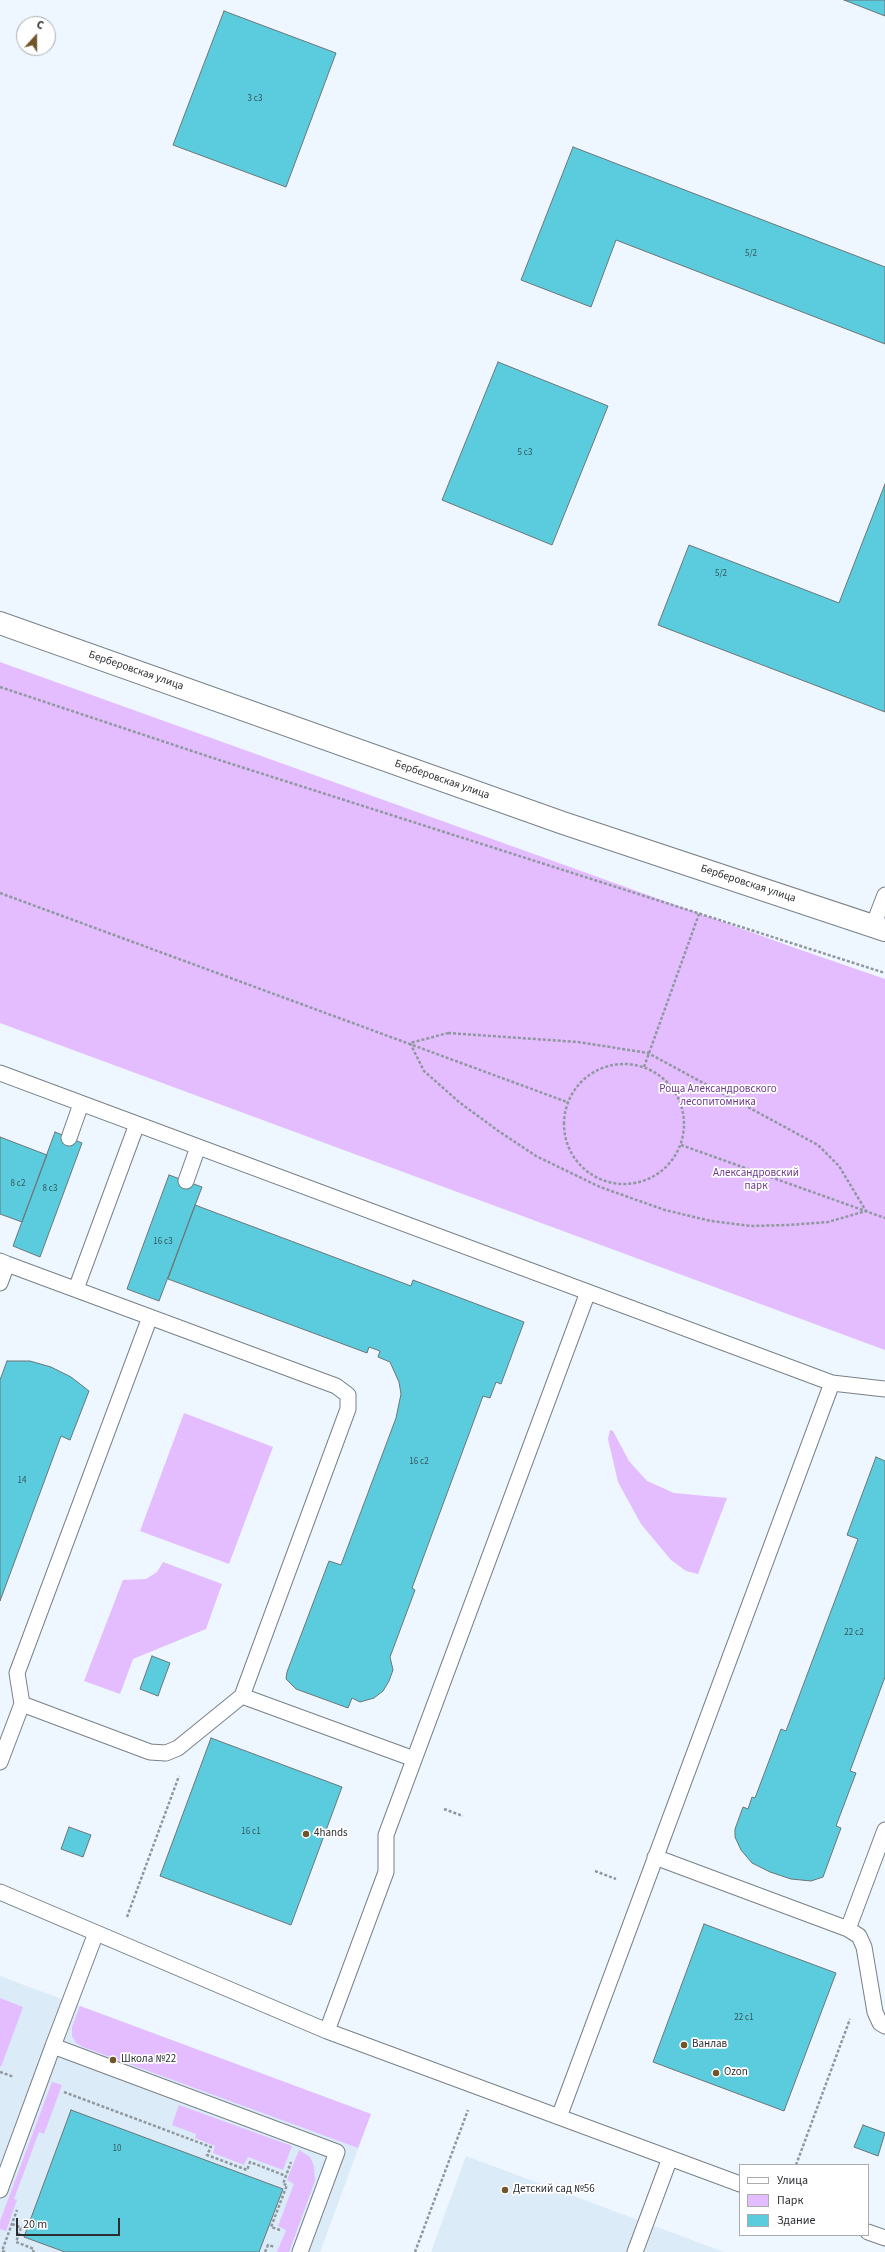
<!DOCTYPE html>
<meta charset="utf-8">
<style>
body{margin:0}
#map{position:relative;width:885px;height:2252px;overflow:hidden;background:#eef7ff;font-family:"Source Sans 3",sans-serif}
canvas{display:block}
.legend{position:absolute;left:739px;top:2164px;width:130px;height:72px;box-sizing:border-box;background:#fff;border:1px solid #aaabad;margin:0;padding:5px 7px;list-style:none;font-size:12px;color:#2b2e31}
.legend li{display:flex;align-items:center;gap:8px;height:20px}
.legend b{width:20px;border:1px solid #aaabad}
.north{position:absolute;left:16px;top:16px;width:40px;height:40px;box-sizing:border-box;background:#fff;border:1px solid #aaabad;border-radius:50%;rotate:21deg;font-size:11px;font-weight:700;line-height:16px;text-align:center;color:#2b2e31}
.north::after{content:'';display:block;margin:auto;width:14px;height:18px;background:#725429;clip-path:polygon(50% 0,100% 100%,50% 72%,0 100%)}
.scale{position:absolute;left:16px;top:2218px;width:104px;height:18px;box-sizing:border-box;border:2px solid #2b2e31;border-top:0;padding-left:5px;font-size:12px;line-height:14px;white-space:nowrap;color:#2b2e31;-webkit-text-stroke:3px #fff;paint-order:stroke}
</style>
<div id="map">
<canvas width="885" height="2252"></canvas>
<ul class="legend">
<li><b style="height:5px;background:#fff"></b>Улица</li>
<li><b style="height:11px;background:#e3bdff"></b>Парк</li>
<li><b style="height:11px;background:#5bccde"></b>Здание</li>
</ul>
<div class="north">С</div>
<div class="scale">20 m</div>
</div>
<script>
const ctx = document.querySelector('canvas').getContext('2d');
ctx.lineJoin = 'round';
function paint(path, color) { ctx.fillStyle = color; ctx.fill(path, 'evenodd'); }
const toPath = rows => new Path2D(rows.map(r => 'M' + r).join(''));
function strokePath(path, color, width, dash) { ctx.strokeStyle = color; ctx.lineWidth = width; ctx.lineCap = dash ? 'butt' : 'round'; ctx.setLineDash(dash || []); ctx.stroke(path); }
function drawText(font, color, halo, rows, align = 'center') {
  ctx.font = font + ' "Source Sans 3",sans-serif'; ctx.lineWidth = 3.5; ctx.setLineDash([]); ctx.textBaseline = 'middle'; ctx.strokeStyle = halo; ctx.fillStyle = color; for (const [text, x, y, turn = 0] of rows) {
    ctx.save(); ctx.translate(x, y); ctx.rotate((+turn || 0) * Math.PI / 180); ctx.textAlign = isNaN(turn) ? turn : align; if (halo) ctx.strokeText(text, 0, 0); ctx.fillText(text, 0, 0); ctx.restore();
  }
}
paint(toPath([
 [0,1976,371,2114,320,2252,0,2252],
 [466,2156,724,2252,431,2252]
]), '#dcebf8');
paint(toPath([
 [0,662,798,949,885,979,885,1350,0,1023],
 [184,1413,273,1447,229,1564,140,1531],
 [610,1430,613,1431,629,1461,647,1481,674,1493,727,1498,698,1574,686,1571,671,1560,641,1524,618,1482,608,1439],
 [163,1562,222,1584,206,1629,133,1659,120,1694,84,1681,123,1580,146,1579,157,1572],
 [0,1998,23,2007,1,2067,0,2066],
 [80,2006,371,2114,358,2148,83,2047,76,2043,72,2036,72,2027],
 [52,2082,62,2085,44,2134,39,2132,14,2199,17,2200,6,2231,0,2229,0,2221],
 [179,2105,292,2146,283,2170,248,2157,244,2165,213,2153,215,2146,195,2138,196,2134,172,2125],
 [299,2150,310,2157,314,2166,315,2181,289,2252,277,2252,286,2230,278,2226,294,2184,287,2180]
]), '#e3bdff');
const building = toPath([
 [844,0,885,0,885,16,844,0],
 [224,11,336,53,286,187,173,145,224,11],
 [573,147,885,267,885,344,616,240,591,307,521,280,573,147],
 [498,362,608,406,552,545,442,500,498,362],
 [885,484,885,712,658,625,689,545,839,603,885,484],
 [55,1132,82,1143,40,1257,13,1246,55,1132],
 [0,1137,47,1155,22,1222,0,1214,0,1137],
 [169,1175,202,1187,159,1301,127,1289,169,1175],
 [195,1205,411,1286,413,1280,524,1322,501,1384,496,1382,490,1398,483,1396,412,1588,415,1590,390,1657,393,1670,389,1681,383,1691,374,1698,360,1702,352,1698,348,1708,296,1689,286,1679,287,1672,329,1561,341,1565,396,1418,401,1394,399,1382,390,1362,378,1357,380,1351,369,1347,367,1353,168,1279,195,1205],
 [7,1361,30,1361,51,1367,71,1377,89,1391,70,1440,61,1436,0,1601,0,1380,7,1361],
 [876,1457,885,1461,885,1677,850,1771,856,1773,836,1826,841,1828,823,1877,811,1881,791,1879,770,1872,752,1863,741,1850,735,1837,735,1829,743,1807,748,1809,752,1797,755,1798,781,1729,786,1731,858,1539,847,1535,876,1457],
 [152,1656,170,1663,158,1696,140,1689,152,1656],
 [211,1738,342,1787,291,1925,160,1876,211,1738],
 [69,1827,91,1835,83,1857,61,1849,69,1827],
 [704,1924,836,1973,784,2111,653,2062,704,1924],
 [71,2110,283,2189,259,2252,65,2252,24,2237,71,2110],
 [863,2125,885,2133,878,2156,854,2147,863,2125]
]);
paint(building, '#5bccde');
strokePath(building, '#6b7678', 1);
const service = toPath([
 [873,926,885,895],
 [0,1073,832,1383,885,1389],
 [69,1138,81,1104],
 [186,1181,198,1147],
 [0,1261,7,1264,0,1283],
 [7,1264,336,1386,348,1395,348,1409,242,1696,414,1759],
 [76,1289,137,1124],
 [22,1704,17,1673,150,1317],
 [0,1762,22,1704,150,1752,166,1753,178,1748,242,1696],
 [655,1857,848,1929,859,1936,864,1947,875,2012,880,2023,885,2026],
 [0,1892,327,2031,740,2184],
 [848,1929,885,1830],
 [96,1933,53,2046,337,2152,300,2252],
 [327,2031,386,1872,386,1835,588,1292],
 [559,2117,832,1383],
 [0,2190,53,2046],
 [868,2232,885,2238],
 [635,2252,670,2158]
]);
const tertiary = toPath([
 [0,623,563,823,885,930]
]);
strokePath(service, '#788187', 17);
strokePath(tertiary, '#788187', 24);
strokePath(toPath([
 [0,687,213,758,885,973],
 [0,893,567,1102],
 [448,1033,578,1042,648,1053,818,1145,839,1166,866,1211,828,1222,789,1225,751,1226,711,1221,665,1210,600,1187,536,1156,497,1130,459,1102,424,1071,410,1043,448,1033],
 '564 1124a60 60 0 1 1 120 0a60 60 0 1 1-120 0Z',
 [644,1067,699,914],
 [681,1145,885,1218],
 [444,1809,463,1816],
 [595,1871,616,1879],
 [127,1917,179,1776],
 [0,2072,14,2077],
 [64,2092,211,2147,207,2155,247,2170,250,2162,286,2176],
 [796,2165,850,2019],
 [12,2224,27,2230],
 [21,2228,16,2242,34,2249,33,2252],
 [280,2230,271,2227,287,2185,283,2184,291,2162],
 [5,2252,2,2251,17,2210],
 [265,2252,268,2245,275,2247],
 [415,2252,468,2110]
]), '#91989d', 2.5, [3, 2]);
strokePath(service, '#fff', 15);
strokePath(tertiary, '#fff', 22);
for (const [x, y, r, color] of [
 [306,1834,4,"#725429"],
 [684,2045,4,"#725429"],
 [113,2060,4,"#725429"],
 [716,2073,4,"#725429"],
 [505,2190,4,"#725429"]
]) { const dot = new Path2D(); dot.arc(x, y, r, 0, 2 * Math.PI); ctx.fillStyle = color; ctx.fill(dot); strokePath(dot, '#fff', 1.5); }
drawText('9px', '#37565c', null, [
 ["3 с3",255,99],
 ["5/2",751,254],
 ["5 с3",525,453],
 ["5/2",721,574],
 ["8 с2",18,1184],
 ["8 с3",50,1189],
 ["16 с3",163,1242],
 ["16 с2",419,1462],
 ["14",22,1481],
 ["22 с2",854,1633],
 ["16 с1",251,1832],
 ["22 с1",744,2018],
 ["10",117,2149]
]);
drawText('11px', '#2b2e31', '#fff', [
 ["Берберовская улица",136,671,19],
 ["Берберовская улица",442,780,19],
 ["Берберовская улица",748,884,18]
]);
drawText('11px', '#6c3a8b', '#fff', [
 ["Роща Александровского",718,1090],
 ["лесопитомника",718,1103],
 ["Александровский",756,1174],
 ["парк",756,1187]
]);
drawText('11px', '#2b2e31', '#fff', [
 ["4hands",314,1834],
 ["Ванлав",692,2045],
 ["Школа №22",121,2060],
 ["Ozon",724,2073],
 ["Детский сад №56",513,2190]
], 'left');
</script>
